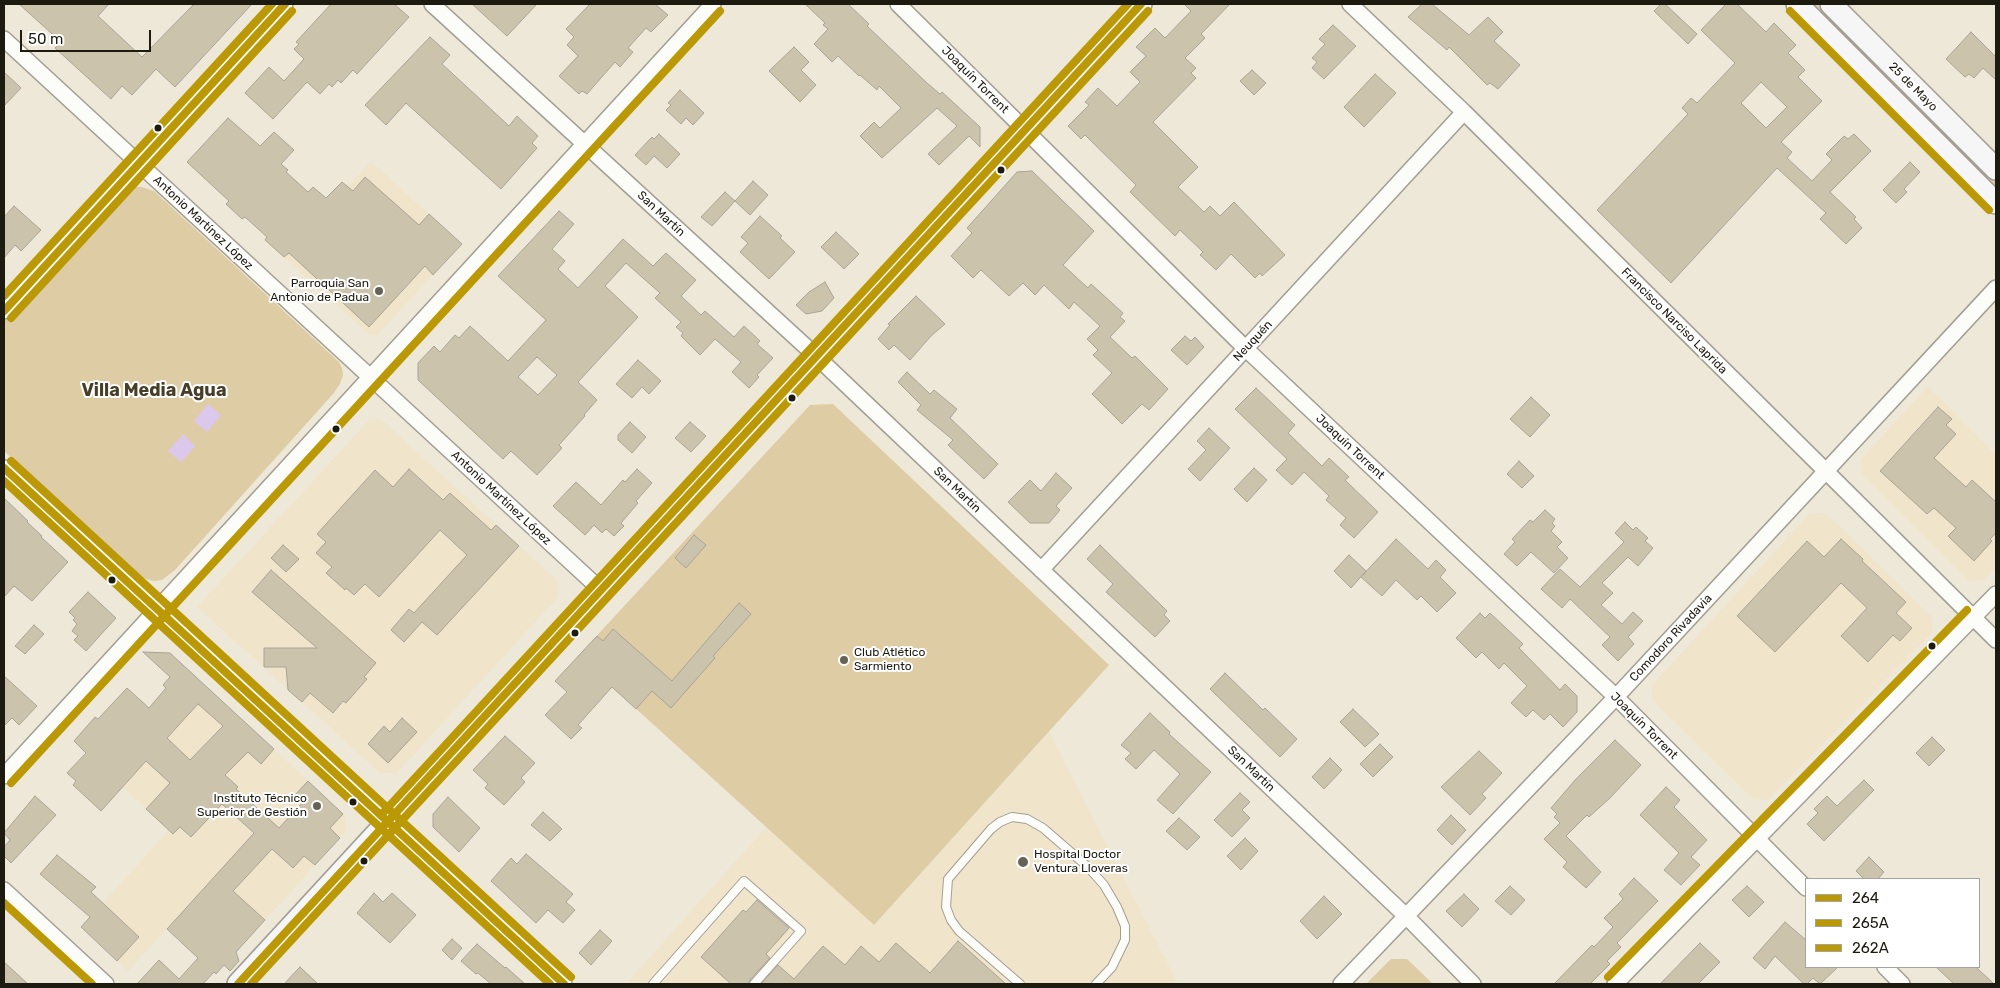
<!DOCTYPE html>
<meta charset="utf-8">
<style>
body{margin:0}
#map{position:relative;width:2000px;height:988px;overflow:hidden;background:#eee8d8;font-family:Rubik,sans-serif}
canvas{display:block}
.frame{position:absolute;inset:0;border:5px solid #1d1a10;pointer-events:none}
.legend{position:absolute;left:1805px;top:878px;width:175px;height:90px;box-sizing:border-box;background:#fff;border:1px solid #a5a39f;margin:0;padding:6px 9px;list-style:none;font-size:15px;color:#1d1a10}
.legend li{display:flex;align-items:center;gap:10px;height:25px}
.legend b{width:25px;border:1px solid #a5a39f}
.scale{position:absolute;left:20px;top:30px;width:131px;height:22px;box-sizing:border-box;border:2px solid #1d1a10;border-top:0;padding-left:6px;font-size:15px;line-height:18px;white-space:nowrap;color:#1d1a10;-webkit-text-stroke:4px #fff;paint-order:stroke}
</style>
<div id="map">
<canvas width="2000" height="988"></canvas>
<div class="frame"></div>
<ul class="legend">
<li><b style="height:6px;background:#bb9805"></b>264</li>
<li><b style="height:6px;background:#bb9805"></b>265A</li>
<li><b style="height:6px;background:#bb9805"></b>262A</li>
</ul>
<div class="scale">50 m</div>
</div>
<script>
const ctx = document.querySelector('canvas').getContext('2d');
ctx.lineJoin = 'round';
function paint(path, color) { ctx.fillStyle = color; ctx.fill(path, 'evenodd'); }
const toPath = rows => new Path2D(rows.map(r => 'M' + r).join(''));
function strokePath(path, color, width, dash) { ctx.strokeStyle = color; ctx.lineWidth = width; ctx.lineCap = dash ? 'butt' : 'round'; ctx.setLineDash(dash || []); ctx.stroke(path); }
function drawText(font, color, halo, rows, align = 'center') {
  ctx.font = font + ' Rubik,sans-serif'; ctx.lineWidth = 4; ctx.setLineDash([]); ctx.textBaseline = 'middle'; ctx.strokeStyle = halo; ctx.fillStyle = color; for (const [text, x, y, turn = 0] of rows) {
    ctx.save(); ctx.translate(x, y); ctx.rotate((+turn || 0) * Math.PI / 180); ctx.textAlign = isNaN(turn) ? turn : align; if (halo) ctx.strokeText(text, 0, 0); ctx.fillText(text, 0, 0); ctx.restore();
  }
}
paint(toPath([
 [371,161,462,244,377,335,370,335,284,257],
 [1928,386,1996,455,1996,568,1984,580,1968,581,1861,474,1861,459],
 [370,419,382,420,557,580,558,597,397,773,380,773,197,607],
 [1810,513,1826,513,1932,617,1932,633,1768,800,1753,799,1652,700,1652,685],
 [210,690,345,815,346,831,265,920,216,875,128,971,81,927,169,830,123,787],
 [1049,732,1178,984,626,984,766,827,874,924]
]), '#f0e5cb');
paint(toPath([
 [1810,4,1817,4,1996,181,1996,189],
 [134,187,142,187,154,191,339,362,342,368,343,375,340,384,333,394,175,570,162,580,154,581,146,579,137,574,4,451,4,321,118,196],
 [833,404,1109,665,874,925,578,656,810,405],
 [1391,959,1407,959,1433,984,1366,984]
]), '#ddcca4');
paint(toPath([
 [208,404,221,415,207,432,194,421],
 [183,434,195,446,181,462,168,451]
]), '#ddc8ed');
const building = toPath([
 [19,4,109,4,98,16,142,57,194,4,252,4,175,87,156,69,132,95,122,86,111,99,55,48,61,42,19,4],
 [331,4,394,4,409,17,357,74,353,70,341,83,338,80,332,87,329,84,320,94,307,82,273,119,245,93,269,67,284,81,304,59,294,49,299,44,296,42,331,4],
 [472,4,537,4,507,36,472,4],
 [590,4,655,4,668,15,651,32,646,28,628,48,633,52,620,67,615,62,587,94,582,91,579,94,559,76,578,56,567,45,574,37,566,29,590,4],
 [805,4,848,4,869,24,867,26,927,83,940,94,942,92,980,127,980,147,969,136,939,165,928,154,957,126,937,108,882,158,860,136,874,122,880,128,901,108,879,86,877,90,860,75,859,76,838,56,832,62,814,44,828,29,823,25,825,23,805,4],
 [1184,4,1230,4,1201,34,1205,38,1185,58,1196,68,1191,73,1196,78,1153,122,1198,167,1178,187,1204,212,1210,206,1220,216,1234,202,1285,255,1262,276,1260,273,1255,278,1231,254,1216,270,1200,255,1203,252,1180,230,1175,236,1130,192,1136,185,1085,135,1081,139,1068,126,1089,105,1085,102,1098,88,1117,106,1140,82,1130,72,1146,56,1136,47,1155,28,1165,38,1191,11,1184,4],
 [1422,4,1432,4,1469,35,1488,17,1503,32,1494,41,1520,65,1498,89,1490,83,1487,85,1449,47,1447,50,1408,17,1422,4],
 [1661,4,1665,4,1697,34,1688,44,1654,11,1661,4],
 [1726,4,1737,4,1766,32,1774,23,1796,45,1788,53,1805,70,1798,77,1822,101,1781,142,1792,152,1787,158,1812,181,1832,160,1826,154,1844,136,1848,139,1854,134,1871,151,1830,192,1856,217,1854,219,1862,228,1846,244,1820,219,1826,213,1777,168,1671,283,1597,210,1688,114,1682,108,1691,98,1697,103,1735,63,1701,30,1726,4],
 [1761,82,1787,107,1766,128,1741,103,1761,82],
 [1333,25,1356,46,1324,79,1312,68,1317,62,1312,58,1325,44,1319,39,1333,25],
 [1971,32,1996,57,1996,80,1983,68,1974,78,1969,74,1965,77,1946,59,1971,32],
 [430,37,450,55,442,64,480,99,509,126,517,116,538,136,532,143,537,148,501,189,406,103,386,125,365,105,430,37],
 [794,47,809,62,801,70,816,85,800,102,769,71,794,47],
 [1252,70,1266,83,1254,95,1240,81,1252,70],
 [4,72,21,88,4,106,4,72],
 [1375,74,1396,93,1364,127,1344,107,1375,74],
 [680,90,704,113,693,125,686,118,681,124,666,110,671,105,668,103,680,90],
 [228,118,260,146,274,132,294,150,281,164,288,170,286,172,308,192,313,187,326,198,342,182,353,191,365,177,419,225,429,214,462,244,433,275,425,266,369,327,289,253,284,257,265,240,267,237,245,217,242,219,226,204,229,201,187,162,228,118],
 [659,134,680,154,667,168,654,156,646,165,635,155,652,137,654,139,659,134],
 [1910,162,1920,172,1904,189,1907,192,1896,203,1883,190,1910,162],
 [1032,171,1094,231,1063,265,1088,288,1091,284,1123,313,1120,317,1125,321,1110,337,1132,358,1135,356,1168,389,1149,410,1142,404,1122,424,1092,394,1112,373,1093,355,1098,350,1087,339,1100,326,1074,302,1069,309,1044,285,1035,295,1023,283,1009,296,981,270,973,278,951,256,972,233,967,228,1017,172,1032,171],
 [753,181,768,195,750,215,735,201,753,181],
 [725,192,735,201,712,226,701,217,725,192],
 [14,206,41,230,21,251,15,245,4,258,4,217,14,206],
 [559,211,574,224,552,249,565,261,558,269,578,288,623,239,653,266,666,253,696,280,681,296,701,315,705,311,734,337,744,326,760,341,757,344,773,358,757,375,759,377,749,388,732,372,741,362,715,339,700,355,681,336,683,333,676,327,681,322,655,298,660,293,626,263,605,286,638,317,578,382,597,400,584,415,585,416,559,445,562,448,537,475,511,451,503,459,418,380,418,363,434,346,440,352,455,335,459,338,470,326,508,361,546,320,498,276,559,211],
 [537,357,557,375,538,395,518,377,537,357],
 [760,216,782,236,780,238,795,252,769,279,740,252,748,243,741,237,760,216],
 [836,232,859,254,844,269,821,247,836,232],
 [825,282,834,298,822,311,806,314,796,305,809,292,825,282],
 [916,296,945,324,931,336,910,360,894,345,889,350,878,339,890,325,888,324,916,296],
 [1185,336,1191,341,1195,337,1204,347,1187,365,1171,350,1185,336],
 [638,360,661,381,649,394,642,387,632,398,616,384,638,360],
 [907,372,930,394,934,390,957,409,950,418,998,464,984,479,948,445,953,440,917,410,921,405,898,382,907,372],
 [1256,388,1295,425,1288,433,1322,466,1329,458,1349,477,1345,480,1378,512,1354,538,1340,525,1346,518,1326,500,1329,496,1304,472,1292,485,1276,470,1287,459,1235,409,1256,388],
 [1531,397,1550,415,1530,437,1510,419,1531,397],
 [1938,407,1952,419,1946,425,1956,434,1934,458,1966,487,1972,480,1996,502,1996,533,1990,539,1992,541,1974,561,1948,536,1956,528,1934,508,1927,514,1880,471,1938,407],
 [630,422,646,437,632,453,618,440,618,435,630,422],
 [690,422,706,436,691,452,675,438,690,422],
 [1209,428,1230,448,1200,481,1188,469,1206,450,1197,441,1209,428],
 [1519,461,1534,476,1522,488,1507,474,1519,461],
 [1254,468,1267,480,1247,502,1234,489,1254,468],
 [409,469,443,500,450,493,491,530,496,525,519,546,437,635,422,622,404,642,391,630,409,609,414,613,467,555,440,530,379,597,365,584,354,595,346,588,345,590,326,573,332,567,316,553,326,542,317,534,375,470,393,487,409,469],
 [637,469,652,483,636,501,638,503,621,523,624,526,614,536,606,529,602,533,594,525,585,535,553,506,576,482,601,505,623,480,625,482,637,469],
 [1056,473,1072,488,1056,506,1060,510,1049,523,1030,523,1008,502,1030,480,1041,491,1056,473],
 [4,498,28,521,27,522,42,536,41,537,68,562,32,601,14,586,4,597,4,498],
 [1545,510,1555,519,1552,523,1555,526,1551,531,1562,542,1557,547,1568,558,1554,573,1531,552,1517,566,1504,554,1515,542,1512,539,1530,520,1533,522,1545,510],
 [1625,522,1633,530,1636,527,1648,538,1645,541,1653,548,1638,566,1628,557,1602,583,1613,593,1601,605,1622,624,1633,612,1643,621,1628,637,1634,644,1618,661,1602,645,1610,637,1570,599,1562,608,1541,589,1560,569,1580,587,1624,542,1615,533,1625,522],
 [694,535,706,545,686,568,675,558,694,535],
 [1396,539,1428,569,1436,560,1446,570,1440,577,1456,593,1437,612,1421,596,1417,600,1396,580,1382,596,1361,577,1396,539],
 [1841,539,1863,559,1862,561,1906,602,1896,613,1912,628,1900,641,1893,635,1868,662,1841,636,1867,608,1841,583,1775,652,1737,616,1807,541,1824,557,1841,539],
 [283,545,299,559,286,572,271,558,283,545],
 [1100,545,1167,611,1164,615,1170,621,1155,637,1106,592,1113,584,1087,559,1100,545],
 [1349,555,1366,571,1351,588,1334,571,1349,555],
 [271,570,376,663,364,677,367,679,346,703,343,701,333,713,310,693,302,702,288,690,286,667,264,667,264,648,317,648,252,592,271,570],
 [88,592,116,618,86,651,74,640,78,636,72,631,77,624,73,620,75,618,69,612,88,592],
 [739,603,751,614,713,656,715,658,671,708,652,691,636,709,612,687,578,725,582,728,571,739,545,715,567,692,555,681,597,636,603,641,613,629,672,681,739,603],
 [1480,613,1485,618,1490,613,1523,644,1519,648,1560,690,1565,684,1577,696,1577,712,1563,727,1550,714,1544,720,1533,710,1526,717,1511,703,1527,686,1504,663,1499,669,1482,652,1476,658,1456,638,1480,613],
 [34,625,44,634,25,654,15,646,34,625],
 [143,652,170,653,274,749,261,764,248,752,225,775,238,787,236,789,279,828,303,802,295,795,308,781,343,814,330,828,340,838,315,865,304,856,293,868,272,849,233,891,265,920,236,952,239,961,230,971,224,965,216,974,214,972,203,984,137,984,159,960,179,979,198,958,167,929,254,833,222,804,191,837,180,827,173,834,146,809,170,783,146,761,101,811,73,785,76,781,67,773,86,753,74,741,95,717,98,719,127,688,149,708,166,688,163,685,170,677,143,652],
 [198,704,223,726,190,760,167,738,198,704],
 [1225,673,1263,710,1265,708,1297,739,1280,757,1210,689,1225,673],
 [4,676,37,706,19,725,12,718,4,726,4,676],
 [1353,709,1379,734,1365,747,1340,722,1353,709],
 [1150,713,1170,732,1169,734,1211,772,1173,814,1157,800,1180,774,1154,750,1136,769,1125,759,1131,753,1121,745,1150,713],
 [402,718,417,732,388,763,368,744,384,726,390,732,402,718],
 [505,736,535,763,521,778,525,782,504,805,485,788,488,784,473,770,505,736],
 [1932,737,1945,750,1929,766,1916,753,1932,737],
 [1615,740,1641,765,1610,798,1589,817,1587,815,1566,836,1601,872,1586,888,1563,867,1567,862,1544,839,1560,823,1554,817,1557,814,1551,808,1576,779,1615,740],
 [1380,744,1393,757,1373,777,1360,764,1380,744],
 [1479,751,1502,773,1482,794,1486,798,1470,815,1441,787,1479,751],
 [1330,758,1342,770,1324,789,1312,777,1330,758],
 [1864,780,1874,790,1824,841,1807,824,1818,813,1814,809,1827,796,1837,806,1864,780],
 [1666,787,1680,800,1674,807,1707,840,1691,857,1700,865,1681,885,1664,870,1679,853,1640,815,1666,787],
 [1240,793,1250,802,1242,810,1250,818,1232,837,1214,820,1240,793],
 [35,796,56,815,11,863,4,856,4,847,10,840,4,833,35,796],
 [448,797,480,828,459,852,433,827,433,814,448,797],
 [543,812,562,829,550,841,531,825,543,812],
 [1451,815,1466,830,1452,845,1437,830,1451,815],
 [1179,818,1200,837,1187,850,1166,831,1179,818],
 [1245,838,1258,851,1241,870,1227,856,1245,838],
 [526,854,573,894,566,902,575,910,563,923,548,910,536,923,491,881,511,858,517,864,526,854],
 [57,855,96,887,91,892,139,937,117,961,81,927,90,917,40,874,57,855],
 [1869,857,1884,872,1878,879,1864,879,1856,871,1869,857],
 [1634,878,1658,901,1617,943,1621,947,1607,961,1610,964,1590,984,1554,984,1592,945,1594,947,1613,927,1604,918,1623,899,1619,894,1634,878],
 [1510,886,1525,900,1511,915,1495,901,1510,886],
 [1747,886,1764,902,1749,917,1732,900,1747,886],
 [374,893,383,902,392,893,416,915,390,943,357,913,374,893],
 [1464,894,1479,909,1462,927,1446,911,1464,894],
 [1324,896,1342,914,1317,939,1300,921,1324,896],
 [757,900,789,928,766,954,770,958,750,980,749,984,731,984,701,957,743,910,746,912,757,900],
 [1785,922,1806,940,1806,967,1838,967,1820,984,1813,978,1807,984,1804,984,1775,956,1765,969,1753,958,1785,922],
 [600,930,612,941,591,965,579,953,600,930],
 [452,939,462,948,452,960,442,950,452,939],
 [958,941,1006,984,761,984,778,965,794,979,823,946,845,965,861,946,879,962,896,943,930,973,958,941],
 [1700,943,1720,962,1698,984,1660,984,1700,943],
 [477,944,505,968,506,967,525,984,491,984,478,973,476,974,461,961,477,944],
 [4,962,28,984,4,984,4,962],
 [300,967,318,984,284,984,300,967],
 [1936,967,1976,967,1994,984,1954,984,1936,967]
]);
paint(building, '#ccc3ac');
strokePath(building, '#a9a498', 1);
const lane = toPath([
 [653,984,744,881,801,931,754,984],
 [1020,984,959,931,951,920,946,907,948,879,991,829,1000,822,1012,817,1027,819,1043,828,1088,867,1104,885,1117,907,1125,926,1125,940,1112,967,1096,984]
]);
const street = toPath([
 [432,4,816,356,1406,916,1473,984],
 [898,4,1246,349,1616,697,1806,888],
 [1350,4,1464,112,1996,640],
 [4,39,601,590],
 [4,311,285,4],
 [4,468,564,984],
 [1041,570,1464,112],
 [4,776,713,4],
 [4,890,106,984],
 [1885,967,1902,984],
 [1341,984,1616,697,1996,288],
 [1615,984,1996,594]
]);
const secondary = toPath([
 [1797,4,1996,203],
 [1831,4,1996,169],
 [238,984,1141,4]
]);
strokePath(lane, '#a39e93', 10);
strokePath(street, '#a39e93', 18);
strokePath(secondary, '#a39e93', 24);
strokePath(lane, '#fcfcf9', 8);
strokePath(street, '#fcfcf9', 15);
strokePath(secondary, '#f7f6f6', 21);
strokePath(toPath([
 [4,311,285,4],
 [4,468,564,984],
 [238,984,1141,4]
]), '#bb9805', 8);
strokePath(toPath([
 [1790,11,1989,210],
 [11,318,292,11],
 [4,481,550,984],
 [11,783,720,11],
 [4,903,92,984],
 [251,984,1148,11]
]), '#bb9805', 8);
strokePath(toPath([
 [4,296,272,4],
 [11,461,571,977],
 [381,815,1128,4],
 [1608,977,1967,610]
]), '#bb9805', 8);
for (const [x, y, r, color] of [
 [158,128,4.5,"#1d1a10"],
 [1001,170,4.5,"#1d1a10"],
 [379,291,5,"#666256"],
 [792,398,4.5,"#1d1a10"],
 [336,429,4.5,"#1d1a10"],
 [112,580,4.5,"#1d1a10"],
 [575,633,4.5,"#1d1a10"],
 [1932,646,4.5,"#1d1a10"],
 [844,660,5,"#666256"],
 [353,802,4.5,"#1d1a10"],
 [317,806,5,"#666256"],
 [364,861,4.5,"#1d1a10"],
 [1023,862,6,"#666256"]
]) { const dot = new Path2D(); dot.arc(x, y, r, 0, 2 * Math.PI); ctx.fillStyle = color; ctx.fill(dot); strokePath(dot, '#fff', 2); }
drawText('12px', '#1d1a10', '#fff', [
 ["Joaquín Torrent",975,80,45],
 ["25 de Mayo",1913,87,45],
 ["San Martín",661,214,43],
 ["Antonio Martínez López",203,223,43],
 ["Francisco Narciso Laprida",1674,321,45],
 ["Neuquén",1253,341,-47],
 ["Joaquín Torrent",1350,447,43],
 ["San Martín",957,490,44],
 ["Antonio Martínez López",501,498,43],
 ["Comodoro Rivadavia",1671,638,-47],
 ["Joaquín Torrent",1644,726,45],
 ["San Martín",1251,769,44]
]);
drawText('12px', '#1d1a10', '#fff', [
 ["Parroquia San",369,284],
 ["Antonio de Padua",369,298],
 ["Club Atlético",854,653,"left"],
 ["Sarmiento",854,667,"left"],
 ["Instituto Técnico",307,799],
 ["Superior de Gestión",307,813],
 ["Hospital Doctor",1034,855,"left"],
 ["Ventura Lloveras",1034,869,"left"]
], 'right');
drawText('bold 18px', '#473e27', '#fff', [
 ["Villa Media Agua",154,391]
]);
</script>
